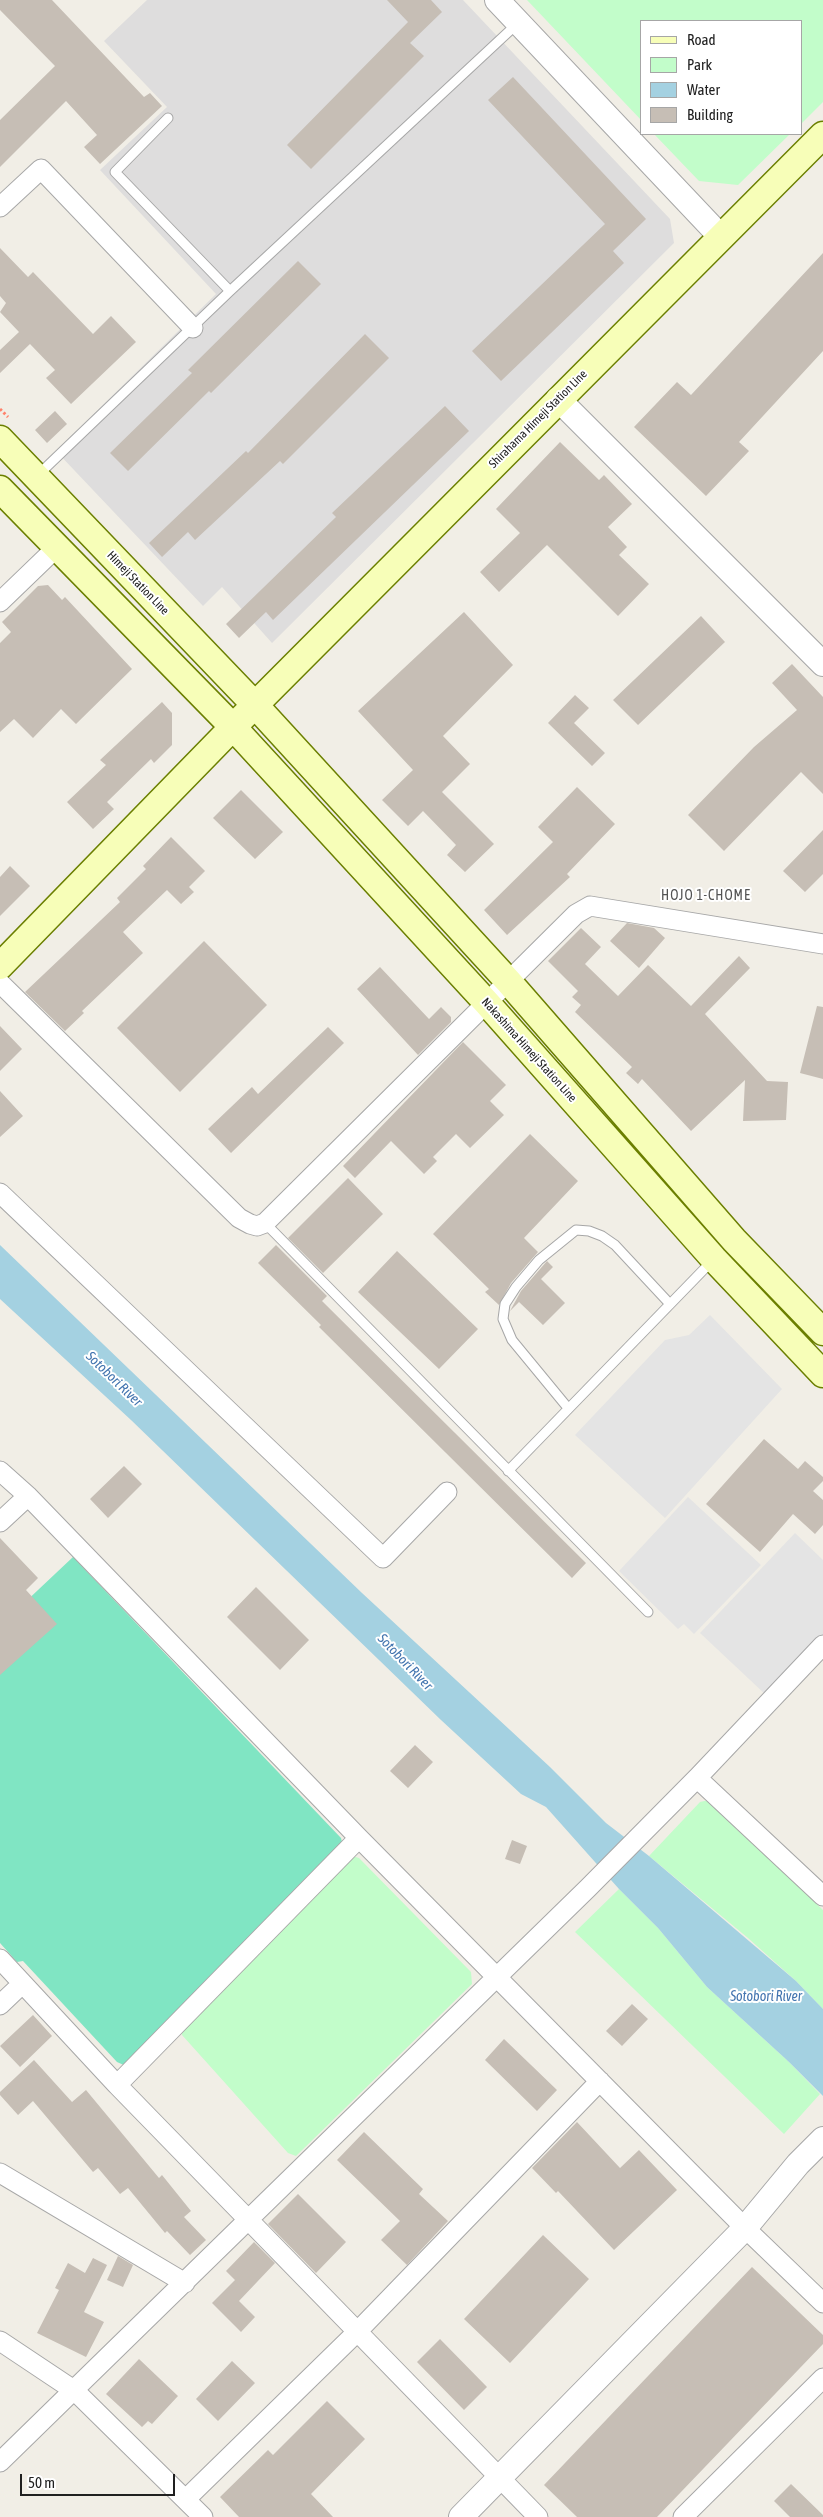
<!DOCTYPE html>
<style>
body{margin:0}
#map{position:relative;width:823px;height:2517px;overflow:hidden;background:#f1eee6;font-family:"Asap Condensed",sans-serif}
canvas{display:block}
.legend{position:absolute;left:640px;top:20px;width:162px;height:115px;box-sizing:border-box;background:#fff;border:1px solid #a6a6a6;margin:0;padding:6px 9px;list-style:none;font-size:15px;color:#202020}
.legend li{display:flex;align-items:center;gap:10px;height:25px}
.legend b{width:25px;border:1px solid #a6a6a6}
.scale{position:absolute;left:20px;top:2474px;width:155px;height:22px;box-sizing:border-box;border:2px solid #202020;border-top:0;padding-left:6px;font-size:15px;line-height:18px;white-space:nowrap;color:#202020;-webkit-text-stroke:4px #fff;paint-order:stroke}
</style>
<div id="map">
<canvas width="823" height="2517"></canvas>
<ul class="legend">
<li><b style="height:6px;background:#f7feb8"></b>Road</li>
<li><b style="height:14px;background:#c2fdca"></b>Park</li>
<li><b style="height:14px;background:#a4d1e1"></b>Water</li>
<li><b style="height:14px;background:#c6beb5"></b>Building</li>
</ul>
<div class="scale">50 m</div>
</div>
<script>
const ctx = document.querySelector('canvas').getContext('2d');
ctx.lineJoin = 'round';
function paint(path, color) { ctx.fillStyle = color; ctx.fill(path, 'evenodd'); }
const toPath = rows => new Path2D(rows.map(r => 'M' + r).join(''));
function strokePath(path, color, width, dash) { ctx.strokeStyle = color; ctx.lineWidth = width; ctx.lineCap = dash ? 'butt' : 'round'; ctx.setLineDash(dash || []); ctx.stroke(path); }
function drawText(font, color, halo, rows, align = 'center') {
  ctx.font = font + ' "Asap Condensed",sans-serif'; ctx.lineWidth = 4; ctx.setLineDash([]); ctx.textBaseline = 'middle'; ctx.strokeStyle = halo; ctx.fillStyle = color; for (const [text, x, y, turn = 0] of rows) {
    ctx.save(); ctx.translate(x, y); ctx.rotate((+turn || 0) * Math.PI / 180); ctx.textAlign = isNaN(turn) ? turn : align; if (halo) ctx.strokeText(text, 0, 0); ctx.fillText(text, 0, 0); ctx.restore();
  }
}
paint(toPath([
 [147,0,463,0,670,219,674,243,272,643,222,587,203,606,56,451,216,294,100,170,167,107,104,41]
]), '#dedddd');
paint(toPath([
 [527,0,823,0,823,102,802,123,802,21,642,21,642,121],
 [654,134,790,134,738,185,699,181],
 [709,1800,823,1910,823,2009,796,1981,748,1938,649,1856,700,1802],
 [352,1856,359,1858,471,1972,472,1984,296,2156,288,2153,182,2035,182,2027],
 [619,1889,658,1928,707,1987,789,2062,820,2094,784,2134,575,1932]
]), '#c2fdca');
paint(toPath([
 [73,1557,341,1838,343,1846,126,2066,117,2062,23,1961,17,1962,0,1943,0,1621,3,1623]
]), '#80e5c3');
paint(toPath([
 [710,1315,782,1389,665,1518,575,1435,665,1340,689,1335],
 [688,1497,761,1565,694,1634,684,1624,678,1629,619,1571],
 [795,1533,823,1560,823,1635,766,1695,700,1633]
]), '#e4e4e4');
paint(toPath([
 [0,1245,362,1593,550,1767,606,1823,649,1856,796,1981,823,2009,823,2096,789,2062,707,1987,658,1928,619,1889,546,1807,521,1794,441,1720,131,1420,0,1299]
]), '#a4d1e1');
paint(toPath([
 [0,0,52,0,144,97,150,93,162,106,100,164,84,147,97,135,66,101,0,167,0,120,55,66,0,10],
 [387,0,431,0,442,12,410,43,424,56,311,169,287,145,408,22],
 [513,77,646,219,613,251,624,263,501,381,472,351,605,224,488,100],
 [0,248,28,277,33,272,93,334,111,316,136,342,71,404,46,378,55,370,30,344,0,373,0,350,19,332,0,312,6,303,0,296],
 [823,253,823,351,739,442,749,451,706,496,634,427,677,382,691,395],
 [298,261,321,284,211,393,209,391,128,471,110,453,192,373,188,370],
 [365,334,389,358,283,464,280,461,195,540,188,532,162,557,149,543,246,451,248,453],
 [445,406,469,431,273,620,266,612,239,638,226,624,336,517,332,513],
 [55,411,67,424,47,443,35,430],
 [560,442,599,480,604,475,632,504,608,527,627,547,619,555,649,584,618,616,547,545,499,592,480,572,520,533,496,509],
 [48,585,62,600,65,597,132,669,76,724,61,709,33,738,14,719,0,732,0,643,11,632,2,622,38,586],
 [464,612,513,665,443,736,470,764,442,792,494,844,465,872,447,855,456,845,423,811,408,826,382,800,413,770,358,711],
 [701,616,725,642,638,725,613,700],
 [792,664,823,697,823,794,801,772,724,851,688,815,754,747,797,710,772,683],
 [575,695,589,708,574,723,605,753,592,766,548,723],
 [162,702,172,713,172,745,154,763,151,759,107,802,114,809,93,829,67,802,106,765,100,760],
 [577,787,615,824,567,874,570,877,507,935,484,910,553,842,538,827],
 [241,790,283,832,255,859,213,818],
 [823,830,823,874,805,892,783,871],
 [171,837,205,871,189,887,194,892,181,904,167,890,123,932,143,953,82,1011,84,1013,65,1031,25,992,120,902,117,898,146,869,143,866],
 [10,866,30,886,0,916,0,877],
 [627,923,654,928,665,938,639,968,610,941],
 [581,928,601,947,585,964,618,996,648,965,691,1006,739,956,750,968,705,1014,767,1081,788,1082,786,1120,743,1121,745,1080,691,1131,642,1079,638,1084,626,1073,632,1067,575,1012,581,1005,572,997,578,991,548,961],
 [204,941,267,1005,180,1092,117,1028],
 [380,967,429,1019,441,1007,451,1017,451,1022,418,1055,357,989],
 [817,1006,823,1007,823,1079,800,1073],
 [0,1026,22,1049,0,1071],
 [328,1027,344,1043,231,1153,208,1129,252,1087,258,1094],
 [463,1042,506,1085,490,1101,504,1115,470,1148,456,1134,433,1157,437,1161,424,1174,391,1141,355,1178,343,1166],
 [0,1091,23,1116,0,1137],
 [530,1134,578,1181,524,1238,538,1252,511,1283,499,1305,485,1292,489,1289,433,1234],
 [348,1178,383,1214,323,1273,288,1238],
 [276,1245,327,1296,322,1301,586,1563,572,1578,319,1327,321,1325,258,1263],
 [397,1251,478,1329,439,1369,358,1292],
 [547,1261,553,1267,541,1279,565,1303,543,1325,519,1302,510,1311,521,1291],
 [764,1439,798,1469,805,1461,823,1477,823,1481,813,1491,823,1500,823,1525,815,1534,793,1514,760,1552,706,1504],
 [124,1466,142,1484,108,1518,90,1499],
 [0,1538,38,1578,26,1590,57,1624,0,1675],
 [256,1587,309,1640,280,1670,227,1617],
 [415,1745,433,1762,408,1788,390,1771],
 [512,1840,527,1846,520,1864,505,1859],
 [632,2004,648,2019,622,2046,606,2031],
 [33,2015,52,2036,20,2067,0,2046],
 [504,2039,557,2090,537,2111,485,2060],
 [34,2060,72,2102,86,2090,159,2178,162,2175,191,2211,184,2217,206,2240,190,2255,167,2231,165,2233,128,2188,120,2194,98,2168,93,2172,33,2101,18,2115,0,2095,0,2092],
 [577,2122,620,2168,639,2150,677,2190,614,2250,558,2191,556,2193,532,2168],
 [364,2132,423,2189,419,2194,448,2221,407,2265,381,2240,400,2221,337,2160],
 [298,2194,346,2242,316,2273,268,2224],
 [543,2235,589,2279,510,2363,464,2319],
 [254,2242,275,2263,239,2301,255,2317,241,2332,212,2303,235,2280,226,2271],
 [118,2256,133,2265,123,2287,107,2280],
 [93,2258,107,2265,84,2312,104,2322,86,2357,37,2333,59,2290,55,2288,68,2263,85,2273],
 [752,2267,823,2335,823,2344,657,2517,577,2517,544,2485],
 [440,2339,487,2387,464,2410,417,2362],
 [139,2359,178,2396,152,2424,148,2421,142,2427,106,2394],
 [232,2361,255,2383,218,2421,196,2399],
 [327,2401,365,2439,311,2494,333,2517,239,2517,220,2497,268,2450,273,2455],
 [791,2484,823,2515,823,2517,790,2517,774,2501]
]), '#c6beb5');
const service = toPath([
 [168,118,115,172,230,291],
 [38,475,230,291,518,23],
 [265,1223,648,1612],
 [568,1408,512,1340,503,1319,505,1304,516,1287,539,1260,576,1230,589,1231,602,1236,615,1245,669,1303],
 [508,1471,712,1261]
]);
const minor = toPath([
 [0,207,41,169,193,328],
 [0,602,56,548],
 [0,983,239,1218,250,1224,257,1226,265,1223,576,914,590,906,823,944],
 [0,1193,383,1558,447,1492],
 [0,1471,28,1496,359,1838,745,2228,823,2303],
 [0,1522,28,1496],
 [697,1778,823,1896],
 [0,1959,117,2085,538,2517],
 [0,2005,22,1984],
 [117,2085,359,1838],
 [0,2173,185,2283],
 [0,2341,75,2391,203,2517],
 [0,2462,588,1888,697,1778,823,1645],
 [186,2499,357,2332,600,2081],
 [683,2517,823,2378]
]);
const tertiary = toPath([
 [497,0,721,237],
 [558,399,823,664],
 [461,2517,745,2228,798,2164,823,2139]
]);
const secondary = toPath([
 [0,439,255,705,508,981,734,1240,823,1332],
 [0,489,233,727,486,1002,714,1259,823,1374],
 [0,966,233,727,823,135]
]);
strokePath(service, '#a7a7a7', 11);
strokePath(minor, '#a7a7a7', 21);
strokePath(tertiary, '#a7a7a7', 26);
strokePath(secondary, '#6b7f00', 29);
strokePath(toPath([
 [0,409,8,417]
]), '#ff816a', 3, [2.5, 2.5]);
strokePath(service, '#fff', 9);
strokePath(minor, '#fff', 19);
strokePath(tertiary, '#fff', 24);
strokePath(secondary, '#f7feb8', 26);
drawText('12px', '#202020', '#fff', [
 ["Shirahama Himeji Station Line",538,419,-45],
 ["Himeji Station Line",138,583,46],
 ["Nakashima Himeji Station Line",529,1050,48]
]);
ctx.letterSpacing = '1px';
drawText('14px', '#535353', '#fff', [
 ["HOJO 1-CHOME",706,896]
]);
ctx.letterSpacing = '0px';
drawText('italic 14px', '#4274af', '#fff', [
 ["Sotobori River",114,1379,44],
 ["Sotobori River",405,1662,46],
 ["Sotobori River",766,1997]
]);
</script>
